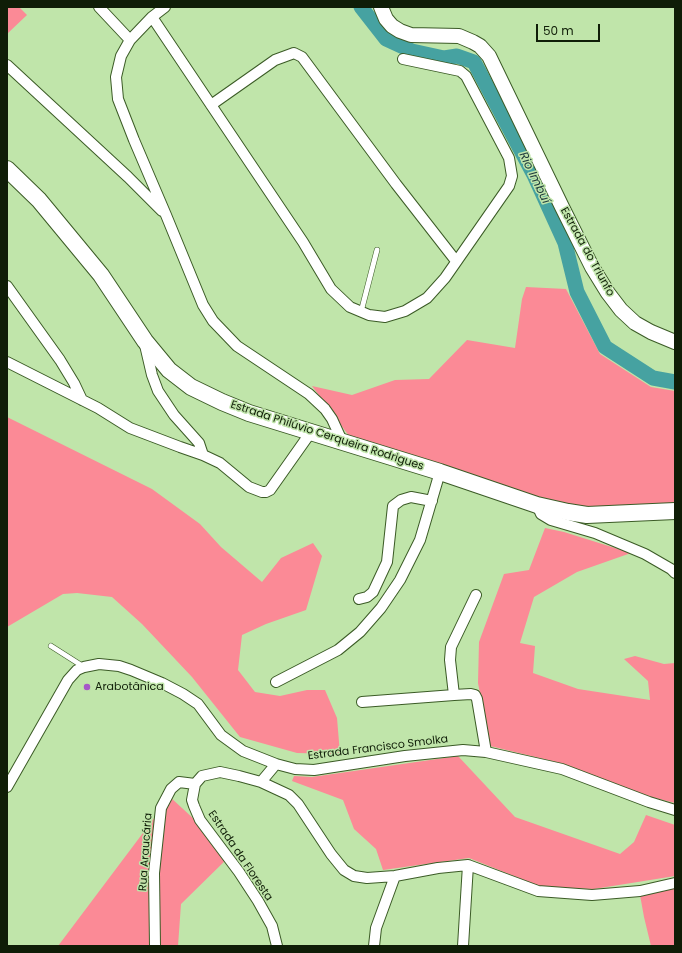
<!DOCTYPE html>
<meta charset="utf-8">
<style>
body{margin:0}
#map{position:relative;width:682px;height:953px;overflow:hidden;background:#c0e5aa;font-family:Poppins,sans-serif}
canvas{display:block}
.frame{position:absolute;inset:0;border:8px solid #0f1d07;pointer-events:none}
.scale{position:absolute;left:536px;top:24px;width:64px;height:18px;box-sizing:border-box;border:2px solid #0f1d07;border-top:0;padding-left:5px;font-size:12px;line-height:14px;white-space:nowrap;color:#0f1d07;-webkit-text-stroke:3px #c0e5aa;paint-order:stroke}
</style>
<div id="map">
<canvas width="682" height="953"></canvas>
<div class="frame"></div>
<div class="scale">50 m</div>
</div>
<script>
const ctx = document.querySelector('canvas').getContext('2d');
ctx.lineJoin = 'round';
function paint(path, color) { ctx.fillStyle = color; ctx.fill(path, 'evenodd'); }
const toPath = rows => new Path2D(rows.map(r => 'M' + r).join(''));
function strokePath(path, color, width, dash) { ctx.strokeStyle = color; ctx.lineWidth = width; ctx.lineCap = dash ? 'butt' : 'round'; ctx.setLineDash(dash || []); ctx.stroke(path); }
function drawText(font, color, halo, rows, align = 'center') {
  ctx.font = font + ' Poppins,sans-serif'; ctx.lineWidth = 3; ctx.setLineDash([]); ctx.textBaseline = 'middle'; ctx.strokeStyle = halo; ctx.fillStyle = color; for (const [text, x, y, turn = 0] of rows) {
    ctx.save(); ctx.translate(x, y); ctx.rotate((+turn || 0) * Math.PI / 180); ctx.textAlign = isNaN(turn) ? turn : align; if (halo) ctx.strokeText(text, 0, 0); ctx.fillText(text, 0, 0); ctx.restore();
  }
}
paint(toPath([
 [7,7,19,7,27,15,7,34],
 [526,287,566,289,600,354,651,387,675,391,675,507,593,509,536,496,349,436,312,386,352,395,395,380,429,379,467,340,515,348,522,299],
 [7,417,152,489,200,524,221,547,262,582,281,558,313,543,322,556,306,610,266,624,242,635,238,670,255,692,280,696,307,690,325,690,337,718,340,754,297,753,240,737,192,677,142,624,112,597,77,593,63,594,7,627],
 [545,528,564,532,631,553,577,572,534,597,520,643,535,646,533,673,578,689,650,700,648,681,624,659,635,656,664,664,675,663,675,803,643,795,564,764,490,746,478,683,479,642,504,574,529,570],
 [458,756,515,817,620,854,634,842,646,815,675,825,675,876,594,889,541,887,469,858,383,870,376,849,354,829,343,800,292,781,294,776,312,777],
 [170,797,232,854,181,904,178,946,58,946],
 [675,887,675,946,651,946,644,917,640,895]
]), '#fb8a96');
strokePath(toPath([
 [361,7,386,39,412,51,444,58,457,56,474,62,534,175,565,243,577,292,605,347,653,378,675,382]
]), '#46a2a1', 15);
const lane = toPath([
 [361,312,377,250],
 [51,646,84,667]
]);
const street = toPath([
 [99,7,130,40],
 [165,7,152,17,130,40,121,56,116,77,118,99,134,140,166,215,203,305,213,321,237,346,309,394,325,409,332,419,342,441],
 [152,17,303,242,331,289,350,307,369,315,385,317,405,311,427,298,445,278,509,186,512,176,509,158,466,76,460,71,403,59],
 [7,65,128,177,162,211],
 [211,105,275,60,294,53,302,57,396,184,456,261],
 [7,286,60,360,74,383,82,400],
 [145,345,152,375,158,391,174,415,199,443,203,455],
 [7,362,98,408,130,428,180,447,203,455,220,463,249,487,262,492,266,492,270,490,311,432],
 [537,505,541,514,551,520,595,533,645,554,671,569,675,573],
 [359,599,367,597,373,592,387,562,393,506,401,500,411,497,432,501],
 [276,682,338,650,360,632,381,608,400,580,420,540,440,472],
 [454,695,450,660,451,647,476,595],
 [362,702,454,695,471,694,475,695,477,699,486,752],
 [261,782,276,764],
 [7,787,68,680,77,670,84,667,99,664,119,666,131,670,162,683,183,694,198,704,221,735,243,751,276,764,295,769,314,770,405,756,463,750,486,752,562,769,649,802,675,810],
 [155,946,154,873,161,808,171,789,179,782,195,784],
 [277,946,272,926,258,901,239,872,200,820,194,806,192,800,195,784,202,776,220,772,239,776,261,782,289,795,298,804,331,854,344,870,354,876,367,878,395,876,438,868,468,865,538,891,592,895,640,891,675,883],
 [374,946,376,928,395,876],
 [463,946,468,865]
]);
const secondary = toPath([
 [381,7,386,19,392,26,400,31,411,35,459,36,473,42,480,46,489,56,562,207,592,267,608,293,621,310,635,323,651,332,675,342]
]);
const primary = toPath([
 [7,169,39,200,101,275,145,341,169,370,191,387,222,402,249,413,440,472,537,505,568,512,587,515,675,511]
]);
strokePath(lane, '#3b5b26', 6);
strokePath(street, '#3b5b26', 12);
strokePath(secondary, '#3b5b26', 16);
strokePath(primary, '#3b5b26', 18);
strokePath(lane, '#fff', 5);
strokePath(street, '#fff', 10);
strokePath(secondary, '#fff', 14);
strokePath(primary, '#fff', 16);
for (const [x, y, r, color] of [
 [87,687,4,"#a657c8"]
]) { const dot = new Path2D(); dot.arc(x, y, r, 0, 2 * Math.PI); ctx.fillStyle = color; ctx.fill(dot); strokePath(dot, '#c0e5aa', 1.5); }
drawText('11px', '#0f1d07', '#c0e5aa', [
 ["Estrada do Triunfo",587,252,61],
 ["Estrada Philúvio Cerqueira Rodrigues",327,436,18],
 ["Estrada Francisco Smolka",378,748,-7],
 ["Rua Araucária",146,852,-86],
 ["Estrada da Floresta",240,856,56]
]);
drawText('11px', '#0f1d07', '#c0e5aa', [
 ["Arabotânica",95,687]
], 'left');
drawText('italic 12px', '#223f3f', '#c0e5aa', [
 ["Rio Imbuí",534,178,64]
]);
</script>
